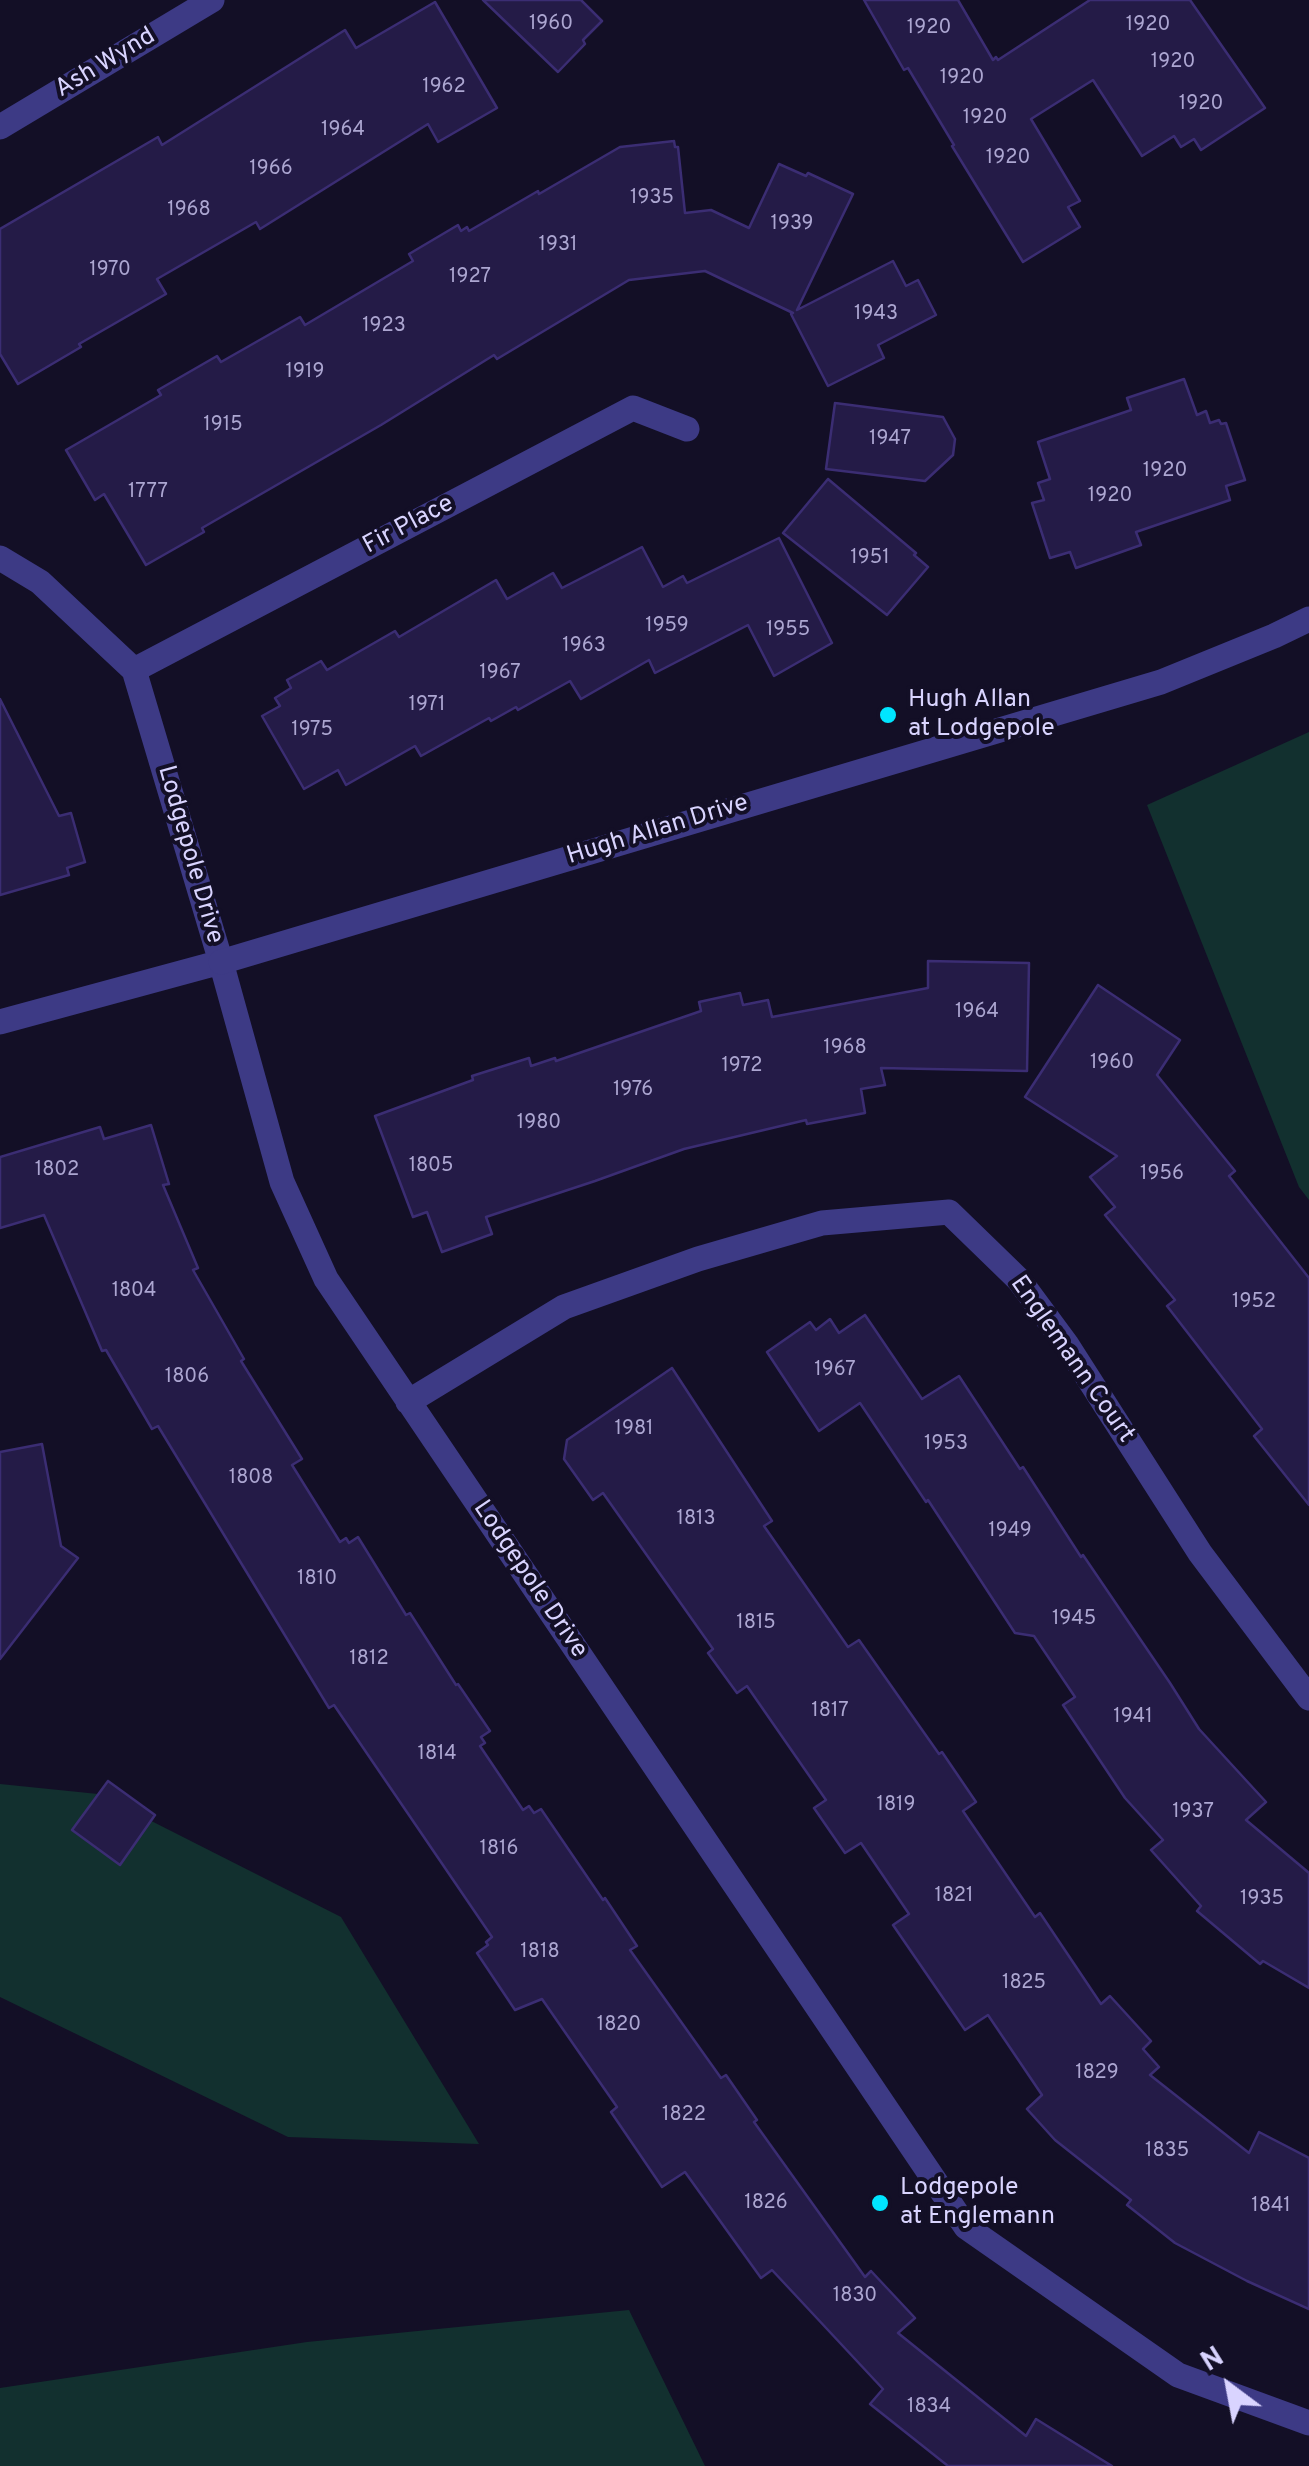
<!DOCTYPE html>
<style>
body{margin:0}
#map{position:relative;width:1309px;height:2466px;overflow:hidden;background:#130f26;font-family:Overpass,sans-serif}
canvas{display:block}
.north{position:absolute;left:1179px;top:2336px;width:100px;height:100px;-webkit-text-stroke:8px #130f26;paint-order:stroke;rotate:328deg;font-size:28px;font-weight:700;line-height:40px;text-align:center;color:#d9d4ff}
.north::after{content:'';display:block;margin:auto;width:35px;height:45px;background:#d9d4ff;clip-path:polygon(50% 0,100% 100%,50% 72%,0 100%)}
</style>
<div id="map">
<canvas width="1309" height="2466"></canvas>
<div class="north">N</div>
</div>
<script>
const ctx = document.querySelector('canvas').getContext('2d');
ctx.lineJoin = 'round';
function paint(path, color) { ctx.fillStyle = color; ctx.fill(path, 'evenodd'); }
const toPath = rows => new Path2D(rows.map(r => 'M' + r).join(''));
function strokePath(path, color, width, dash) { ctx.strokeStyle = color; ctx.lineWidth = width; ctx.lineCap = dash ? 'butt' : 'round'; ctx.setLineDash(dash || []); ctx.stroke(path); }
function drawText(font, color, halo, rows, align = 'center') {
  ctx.font = font + ' Overpass,sans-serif'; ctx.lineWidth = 8; ctx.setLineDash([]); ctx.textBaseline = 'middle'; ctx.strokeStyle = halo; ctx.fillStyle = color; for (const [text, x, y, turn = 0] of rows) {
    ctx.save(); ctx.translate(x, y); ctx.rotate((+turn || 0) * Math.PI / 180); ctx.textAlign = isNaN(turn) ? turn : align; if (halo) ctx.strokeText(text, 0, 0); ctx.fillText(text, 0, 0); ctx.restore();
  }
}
paint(toPath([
 [1309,732,1309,1200,1299,1187,1147,805],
 [0,1784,98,1794,341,1917,479,2144,288,2137,0,1997],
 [629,2310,705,2466,0,2466,0,2388,307,2342]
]), '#12302f');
const building = toPath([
 [483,0,581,0,602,21,583,40,585,44,558,72,483,0],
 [864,0,958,0,993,60,996,57,998,60,1090,0,1190,0,1265,108,1201,150,1194,139,1181,147,1174,136,1142,156,1093,80,1031,119,1080,201,1068,207,1080,227,1023,262,952,146,954,145,908,68,904,70,864,0],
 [435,2,497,108,438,142,428,124,260,229,256,222,157,279,166,294,79,344,81,347,18,384,0,354,0,229,158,137,162,145,345,30,356,48,435,2],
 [674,141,675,147,678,147,685,213,711,210,749,228,779,164,806,176,808,173,853,194,797,310,893,261,906,286,918,280,936,315,878,345,884,358,828,386,791,314,793,313,705,271,629,280,497,359,494,355,381,425,202,528,204,532,146,565,104,494,95,500,66,450,161,395,158,390,217,356,221,362,300,317,305,325,413,261,409,254,458,225,461,231,467,227,469,231,538,191,539,194,620,147,674,141],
 [1184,379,1197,415,1206,411,1210,423,1219,420,1221,424,1226,423,1245,480,1226,486,1230,500,1136,532,1141,545,1076,568,1070,552,1050,558,1032,503,1044,500,1038,483,1050,479,1038,442,1131,410,1127,398,1184,379],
 [835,403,943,417,955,439,953,455,925,481,826,469,835,403],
 [828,479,916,553,914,555,928,567,887,615,783,533,828,479],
 [779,538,832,643,774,676,748,625,655,673,649,660,581,699,570,681,518,710,516,707,491,721,489,718,421,756,415,746,346,785,338,770,304,789,262,716,280,706,275,698,291,688,287,680,321,661,327,670,395,631,399,637,496,580,507,599,553,573,562,588,642,547,663,587,683,576,687,583,779,538],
 [0,699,59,816,71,813,85,862,67,868,69,875,0,895,0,699],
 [928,961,1029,963,1027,1071,881,1068,885,1085,861,1089,865,1113,807,1124,806,1120,684,1149,595,1181,486,1217,492,1234,442,1252,427,1212,413,1217,375,1116,473,1080,472,1076,529,1058,531,1066,555,1058,556,1061,701,1011,699,1002,740,993,743,1005,768,1000,772,1017,928,988,928,961],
 [1098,985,1180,1040,1157,1075,1235,1171,1229,1176,1309,1278,1309,1505,1254,1436,1262,1429,1167,1306,1175,1300,1105,1215,1115,1207,1090,1177,1117,1156,1025,1097,1098,985],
 [151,1125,169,1184,163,1185,198,1268,193,1270,244,1359,241,1361,302,1459,292,1465,340,1542,346,1538,349,1543,358,1537,406,1615,410,1613,456,1685,458,1684,490,1731,481,1737,485,1743,480,1746,523,1810,529,1806,534,1813,541,1809,603,1900,605,1898,637,1946,630,1950,721,2078,726,2075,757,2120,754,2122,865,2277,871,2271,915,2318,898,2333,1026,2436,1036,2419,1112,2466,948,2466,870,2404,883,2389,772,2270,761,2278,685,2172,662,2187,611,2112,617,2107,542,1999,515,2010,477,1953,488,1945,486,1942,492,1937,334,1705,329,1708,158,1426,152,1429,106,1350,102,1351,44,1215,0,1228,0,1157,100,1127,104,1139,151,1125],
 [865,1315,922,1399,959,1376,1020,1469,1023,1467,1081,1557,1083,1555,1170,1683,1199,1729,1266,1802,1246,1820,1309,1873,1309,1988,1263,1961,1260,1964,1197,1911,1201,1906,1151,1850,1163,1840,1125,1798,1063,1705,1075,1697,1034,1636,1015,1633,928,1500,926,1502,860,1403,819,1431,767,1352,810,1322,816,1330,830,1319,839,1333,865,1315],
 [672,1368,772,1521,764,1526,848,1647,859,1640,939,1754,942,1752,976,1802,963,1811,1035,1917,1040,1913,1101,2004,1110,1996,1151,2041,1143,2049,1159,2067,1150,2075,1249,2153,1259,2132,1309,2158,1309,2309,1247,2281,1175,2243,1127,2205,1131,2200,1055,2140,1027,2109,1042,2095,988,2015,965,2030,893,1925,909,1914,861,1843,845,1853,814,1808,826,1800,747,1686,737,1693,708,1653,713,1649,603,1493,593,1500,564,1459,567,1440,672,1368],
 [42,1444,61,1546,78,1558,0,1659,0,1452,42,1444],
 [108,1781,155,1815,120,1865,72,1830,108,1781]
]);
paint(building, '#241b47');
strokePath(building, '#3b2d73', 2.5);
strokePath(toPath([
 [0,127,212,0],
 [0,558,40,582,134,670,221,962,282,1182,326,1279,966,2227,1178,2375,1309,2423],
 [134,670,633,408,687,429],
 [0,1022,221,962],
 [408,1402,564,1307,698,1259,822,1223,949,1212,1019,1280,1067,1345,1200,1553,1309,1698]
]), '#3d3a85', 25);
strokePath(toPath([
 [221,962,1161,682,1274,636,1309,619]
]), '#3d3a85', 25);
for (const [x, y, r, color] of [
 [888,715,10,"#00e5ff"],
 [880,2203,10,"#00e5ff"]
]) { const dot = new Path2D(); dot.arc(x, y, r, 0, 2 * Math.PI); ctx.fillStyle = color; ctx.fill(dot); strokePath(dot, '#130f26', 4); }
drawText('20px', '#aca6d1', null, [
 ["1960",551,25],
 ["1920",1148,26],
 ["1920",929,29],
 ["1920",1173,63],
 ["1920",962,79],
 ["1962",444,88],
 ["1920",1201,105],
 ["1920",985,119],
 ["1964",343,131],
 ["1920",1008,159],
 ["1966",271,170],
 ["1935",652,199],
 ["1968",189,211],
 ["1939",792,225],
 ["1931",558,246],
 ["1970",110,271],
 ["1927",470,278],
 ["1943",876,315],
 ["1923",384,327],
 ["1919",305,373],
 ["1915",223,426],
 ["1947",890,440],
 ["1920",1165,472],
 ["1777",148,493],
 ["1920",1110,497],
 ["1951",870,559],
 ["1959",667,627],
 ["1955",788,631],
 ["1963",584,647],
 ["1967",500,674],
 ["1971",427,706],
 ["1975",312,731],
 ["1964",977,1013],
 ["1968",845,1049],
 ["1960",1112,1064],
 ["1972",742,1067],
 ["1976",633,1091],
 ["1980",539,1124],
 ["1805",431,1167],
 ["1802",57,1171],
 ["1956",1162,1175],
 ["1804",134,1292],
 ["1952",1254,1303],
 ["1967",835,1371],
 ["1806",187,1378],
 ["1981",634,1430],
 ["1953",946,1445],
 ["1808",251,1479],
 ["1813",696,1520],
 ["1949",1010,1532],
 ["1810",317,1580],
 ["1945",1074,1620],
 ["1815",756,1624],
 ["1812",369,1660],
 ["1817",830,1712],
 ["1941",1133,1718],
 ["1814",437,1755],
 ["1819",896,1806],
 ["1937",1193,1813],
 ["1816",499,1850],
 ["1821",954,1897],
 ["1935",1262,1900],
 ["1818",540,1953],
 ["1825",1024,1984],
 ["1820",619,2026],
 ["1829",1097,2074],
 ["1822",684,2116],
 ["1835",1167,2152],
 ["1826",766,2204],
 ["1841",1271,2207],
 ["1830",855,2297],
 ["1834",929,2408]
]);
drawText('25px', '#d9d4ff', '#130f26', [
 ["Ash Wynd",106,64,-31],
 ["Fir Place",409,526,-28],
 ["Hugh Allan Drive",658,831,-17],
 ["Lodgepole Drive",189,855,74],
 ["Englemann Court",1071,1360,55],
 ["Lodgepole Drive",529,1580,56]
]);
drawText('25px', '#d9d4ff', '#130f26', [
 ["Hugh Allan",908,701],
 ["at Lodgepole",908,730],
 ["Lodgepole",900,2189],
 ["at Englemann",900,2218]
], 'left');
</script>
